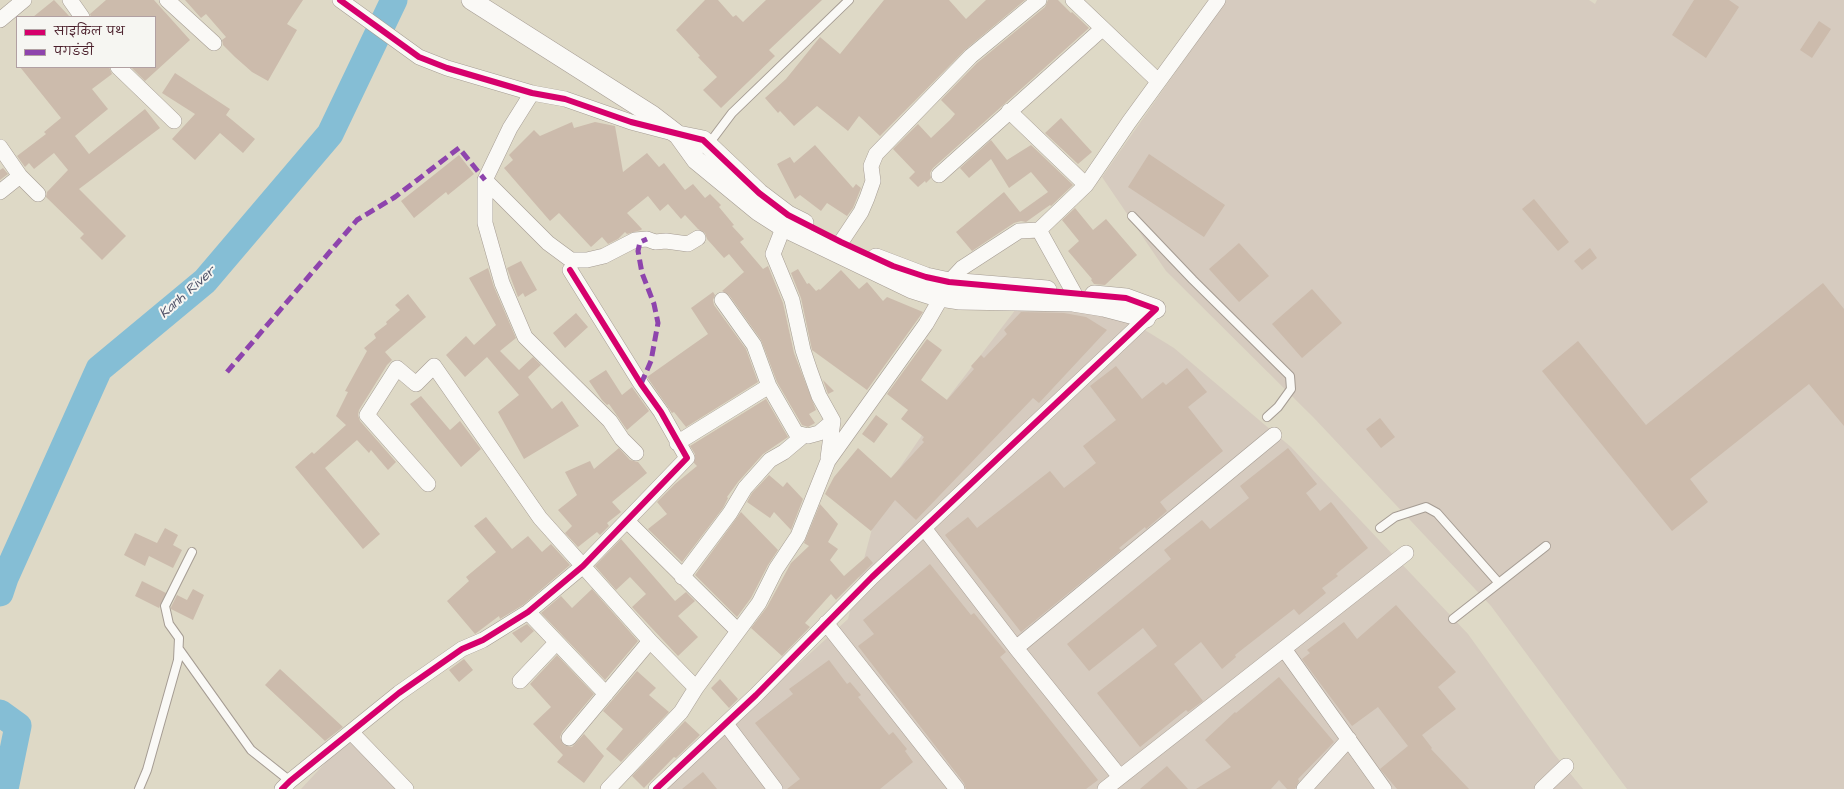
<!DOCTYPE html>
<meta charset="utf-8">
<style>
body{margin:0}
#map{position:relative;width:1844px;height:789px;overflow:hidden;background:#ded9c6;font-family:"Architects Daughter","Playpen Sans Deva",sans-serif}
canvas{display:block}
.legend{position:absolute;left:16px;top:16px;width:140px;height:52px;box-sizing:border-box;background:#f6f6f2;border:1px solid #b1a0a2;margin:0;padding:5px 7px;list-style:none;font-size:12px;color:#4a1f2b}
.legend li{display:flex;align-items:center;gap:8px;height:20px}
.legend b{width:20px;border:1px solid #b1a0a2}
</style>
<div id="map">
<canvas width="1844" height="789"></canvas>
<ul class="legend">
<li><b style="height:5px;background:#d6006c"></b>साइकिल पथ</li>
<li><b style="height:5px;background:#8e44ad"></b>पगडंडी</li>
</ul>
</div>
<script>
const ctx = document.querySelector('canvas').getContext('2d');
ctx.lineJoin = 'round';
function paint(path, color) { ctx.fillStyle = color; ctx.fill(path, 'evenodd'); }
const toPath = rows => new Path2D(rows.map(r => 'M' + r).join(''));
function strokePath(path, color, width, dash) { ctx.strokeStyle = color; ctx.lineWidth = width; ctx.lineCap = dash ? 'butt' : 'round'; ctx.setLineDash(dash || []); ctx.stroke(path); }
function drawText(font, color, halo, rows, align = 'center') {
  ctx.font = font + ' "Architects Daughter",sans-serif'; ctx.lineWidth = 4; ctx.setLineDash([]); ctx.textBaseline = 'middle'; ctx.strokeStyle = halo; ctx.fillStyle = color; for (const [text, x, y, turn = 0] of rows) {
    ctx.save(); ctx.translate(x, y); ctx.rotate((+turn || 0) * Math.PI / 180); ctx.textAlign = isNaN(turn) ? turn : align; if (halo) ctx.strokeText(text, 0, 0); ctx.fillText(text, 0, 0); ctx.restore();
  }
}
paint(toPath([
 [1226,0,1589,0,1595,4,1597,0,1844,0,1844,789,1627,789,1491,606,1314,418,1166,271,1102,177],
 [1038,306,1122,316,1174,348,1291,447,1468,634,1555,755,1583,789,661,789,848,619,881,495,944,403,1016,309],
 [353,733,402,789,301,789]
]), '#d6cbbf');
strokePath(toPath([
 [0,593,5,578,99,369,205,281,330,134,394,0],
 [0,713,18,726,5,789]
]), '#85bed5', 27);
paint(toPath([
 [54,0,70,17,33,17],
 [106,0,154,0,190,40,145,81,131,67,155,67,155,17,91,17,90,14],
 [185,0,303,0,287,24,297,30,268,81,252,72,235,57,223,45,222,40,226,37,206,14,201,18],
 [705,0,718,0,733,17,736,15,743,22,766,0,822,0,769,50,775,56,721,108,703,90,717,77,698,57,700,56,676,30],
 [884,0,949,0,966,19,986,0,1025,0,965,50,880,136,859,116,848,131,817,106,794,126,780,111,778,113,765,98,786,79,820,37,840,54],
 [1048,0,1058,0,1071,13,1072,12,1089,28,933,168,930,173,931,178,926,183,925,181,918,187,909,178,915,172,893,149,918,124,931,138,950,120,955,114,941,100,977,63,1045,7],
 [1694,0,1729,0,1739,7,1706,58,1672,35],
 [1819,21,1831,29,1812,58,1800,50],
 [20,67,109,67,112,74,92,89,108,109,75,136,89,154,145,109,160,128,79,189,126,236,102,260,80,238,84,234,46,197,47,192,68,170,54,153,34,169,29,163,25,167,17,156,46,134,44,132,61,118],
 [175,73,230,109,226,115,255,139,243,153,220,133,195,160,172,139,195,114,162,93],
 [1061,118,1092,152,1078,164,1045,133],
 [572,122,574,128,595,122,615,126,623,172,647,153,659,167,664,163,685,190,693,184,705,198,710,194,721,205,719,207,734,225,732,226,744,239,740,242,763,269,768,266,783,303,794,353,816,410,809,414,815,423,808,427,802,425,777,382,761,340,729,295,722,291,744,272,729,254,724,258,707,239,705,233,698,229,685,215,681,219,668,204,660,211,648,196,627,213,642,229,641,230,627,234,625,232,618,239,608,244,602,237,591,247,559,213,550,221,504,168,513,160,509,155,534,130,540,136],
 [991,140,1007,160,1031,145,1073,185,1051,206,1050,205,1026,222,1021,221,1014,223,972,251,956,232,1004,192,1020,212,1048,192,1031,172,1009,188,991,159,969,178,960,168],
 [815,145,853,188,856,184,861,188,853,208,847,216,827,203,821,211,800,195,795,199,777,164,790,157,794,163],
 [1149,154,1225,205,1204,237,1128,187],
 [459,155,474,174,448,195,446,192,414,218,401,201],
 [3,168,8,174,0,180,0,170],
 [1534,199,1569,242,1558,251,1522,209],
 [1075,208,1093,230,1106,219,1137,255,1105,285,1094,284,1091,280,1092,279,1068,251,1079,241,1062,220],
 [1239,243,1269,276,1239,302,1209,269],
 [1590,248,1597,258,1582,270,1574,261],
 [521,261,537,290,525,297,523,293,518,297,507,268],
 [488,268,494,287,516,338,500,351,519,370,533,357,541,365,528,377,552,409,562,401,579,426,524,459,498,412,519,395,487,357,465,377,446,355,466,336,474,345,496,325,469,278],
 [798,269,807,284,809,283,816,291,819,289,820,290,841,270,859,289,867,282,883,301,887,297,923,312,867,390,812,350,801,298,791,273],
 [1823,283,1844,309,1844,426,1809,384,1690,479,1708,502,1672,531,1542,371,1578,341,1646,425],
 [1312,289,1342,323,1302,358,1272,324],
 [713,292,715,295,713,300,714,305,746,349,758,382,686,427,674,412,672,413,647,377,708,334,691,308],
 [408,294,426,317,385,352,392,360,387,365,359,410,358,415,360,421,396,462,388,470,371,450,369,453,357,440,325,468,380,534,363,549,295,467,312,452,314,454,346,425,336,416,348,392,345,391,367,351,364,348,376,338,374,334,387,324,386,322,400,310,395,305],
 [1021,312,1064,313,1086,317,1107,330,1039,403,1033,398,916,520,895,500,871,531,825,494,834,477,858,448,891,478,924,442,922,440,924,437,901,419,908,410,887,394,927,339,942,350,921,380,947,400,974,369,971,366,981,355,984,358,1007,334,1004,330],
 [576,313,588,327,565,348,553,333],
 [1116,366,1142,399,1163,382,1166,385,1187,368,1207,392,1188,407,1223,451,1160,502,1167,511,1146,529,1145,527,1119,548,1121,550,1021,632,945,535,968,517,977,528,1050,471,1064,488,1096,463,1083,446,1116,420,1090,386],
 [606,370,622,395,632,387,649,411,627,430,609,404,607,405,602,400,589,381],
 [823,380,834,391,828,394],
 [421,396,450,430,460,421,481,449,461,467,410,404],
 [766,399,788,437,763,454,738,482,727,497,728,498,723,508,682,562,648,529,667,514,657,502,675,484,697,466,694,463,695,454,690,446],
 [876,415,888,424,874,443,862,434],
 [1380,418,1395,437,1381,448,1366,429],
 [619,448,630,460,638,462,647,473,612,502,621,512,607,523,609,526,600,535,597,532,578,547,565,533,572,526,558,510,577,495,565,472,590,461,594,469],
 [1288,448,1317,484,1306,493,1320,511,1331,502,1368,548,1336,574,1338,576,1322,588,1326,593,1299,615,1294,609,1235,655,1236,657,1222,669,1201,642,1174,664,1203,701,1188,712,1186,710,1140,747,1097,693,1157,646,1143,628,1089,671,1067,644,1171,559,1164,550,1202,520,1210,529,1249,498,1240,486],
 [769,475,783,487,787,482,803,499,791,530,774,512,770,518,747,502,752,493],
 [820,504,838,524,828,542,838,549,830,560,844,576,867,556,873,563,836,600,831,594,805,623,810,627,782,656,751,628,767,607,791,563,809,546,804,543],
 [741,512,778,550,768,565,751,598,737,617,695,575],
 [486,517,512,549,528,536,542,552,551,544,570,565,523,605,500,619,499,616,475,634,447,601,469,581,466,577,496,552,474,526],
 [165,528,178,535,173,545,182,550,173,568,149,556,145,566,124,555,135,533,157,543],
 [621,539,675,601,686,592,695,601,678,616,698,637,678,656,632,607,646,594,630,577,616,590,595,566],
 [930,564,971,615,974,613,1006,652,1000,657,1098,780,1086,789,966,789,964,783,858,646,874,634,863,620],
 [142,581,166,593,159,608,135,596],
 [193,589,204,595,193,620,171,609,171,607,177,595,187,600],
 [592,589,638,641,605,680,541,613,561,596,572,608],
 [1396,605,1456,672,1438,687,1456,709,1422,735,1432,748,1431,749,1469,789,1397,789,1380,769,1408,746,1378,707,1352,726,1302,659,1310,653,1307,650,1344,622,1357,639],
 [527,624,534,631,521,643,512,633],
 [557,655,594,694,562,732,560,737,564,745,572,747,584,734,604,756,584,783,557,762,563,755,533,724,551,707,530,684],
 [464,659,473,670,459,682,449,670],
 [829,660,847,684,850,682,861,695,858,697,889,735,893,732,907,749,905,751,913,762,880,789,787,789,800,779,755,723,793,694,789,689],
 [280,669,343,727,325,741,265,685],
 [637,671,656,688,649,695,669,712,621,762,606,749,623,729,603,711],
 [1279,677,1334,742,1298,779,1299,781,1295,789,1287,789,1279,780,1271,789,1196,789,1231,767,1205,740,1235,712,1236,713],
 [720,679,738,699,729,708,711,688],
 [685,721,700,735,676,758,674,757,644,788,632,776],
 [1167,766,1188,789,1140,789],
 [703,772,717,789,682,789]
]), '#ccbbac');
const service = toPath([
 [708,145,732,113,849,0],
 [1132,216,1193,280,1290,376,1291,389,1278,407,1267,417],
 [1380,528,1395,517,1426,507,1437,513,1498,582],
 [1453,619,1546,546],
 [179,649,251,750,290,781],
 [139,789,147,770,178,660,179,638,169,624,165,606,192,552]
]);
const minor = toPath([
 [70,0,82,17],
 [167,0,214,43],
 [340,0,419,57,447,68,532,93,565,99,631,122,673,133],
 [1073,0,1158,81],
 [0,20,24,0],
 [118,67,174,121],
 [532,93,510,128,485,180,485,223,502,283,525,337,610,421,622,439,636,453],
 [1009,111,1086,185],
 [0,147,20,176,0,192],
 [939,175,1102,29],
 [20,176,38,194],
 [485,180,548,243,571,260,587,260,604,256,635,240,647,239,655,242,666,241,688,244,698,238],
 [787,218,773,254,792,300,803,350,810,371,819,396,833,421,828,458],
 [1039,230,1074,293],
 [841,242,861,212,867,198,873,181,871,166,876,154,971,56,1039,0],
 [949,282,962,268,1019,231,1039,230,1086,185,1129,122,1218,0],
 [722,300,754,345,769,386,796,433,808,436,819,433,833,421],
 [677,443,769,386],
 [428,484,367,415,397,368,416,384,434,366,540,518,650,641,696,688],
 [627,521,738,631],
 [924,528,1016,648,1120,777],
 [682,577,730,513,745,488,770,460,784,452,803,436],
 [528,612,606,694],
 [826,623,957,789],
 [1016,648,1274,435],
 [1284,649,1384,789],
 [520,681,556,643],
 [726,724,775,789],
 [351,732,406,789],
 [569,738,650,641],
 [282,789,290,781,399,693,462,649,483,640,528,612,583,566,687,458,661,412,641,384,570,270],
 [608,789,681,712,696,688,759,603,776,569,798,536,828,461,926,324,941,298],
 [656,789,756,695,872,577,1153,312],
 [1105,789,1406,553],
 [1304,789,1349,739],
 [1542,789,1566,766]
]);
const tertiary = toPath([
 [471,0,652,115,678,135,696,160,758,211,783,227,912,289,934,296,960,300,1073,302,1104,307,1146,318],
 [678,135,703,140,759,193,788,215,804,223],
 [876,258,926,277,949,282,1047,290],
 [1094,295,1126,298,1156,309]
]);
strokePath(service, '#a59c93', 10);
strokePath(minor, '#a59c93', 16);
strokePath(tertiary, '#a59c93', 20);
strokePath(service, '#faf9f6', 8);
strokePath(minor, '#faf9f6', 15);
strokePath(tertiary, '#faf9f6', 19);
strokePath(toPath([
 [227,372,357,220,395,197,459,148,485,180],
 [641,384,651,361,658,323,654,304,642,273,638,251,640,242,647,239]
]), '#8e44ad', 5, [10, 5]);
strokePath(toPath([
 [340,0,419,57,447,68,532,93,565,99,631,122,703,140,759,193,788,215,841,242,893,266,926,277,949,282,1126,298,1156,309,872,577,756,695,656,789],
 [282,789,290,781,399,693,462,649,483,640,528,612,583,566,687,458,661,412,641,384,570,270]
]), '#d6006c', 6);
drawText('italic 14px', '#515369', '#f6f6f2', [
 ["Kanh River",188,293,-42]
]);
</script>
